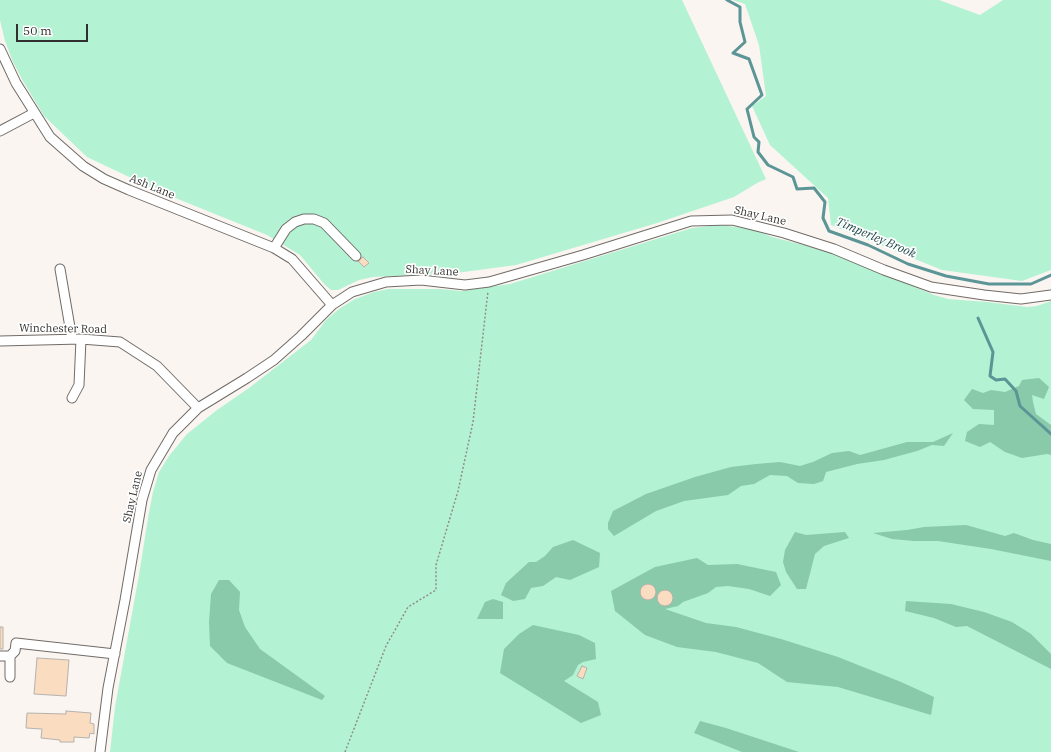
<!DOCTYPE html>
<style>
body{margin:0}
#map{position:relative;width:1051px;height:752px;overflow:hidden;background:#faf5f0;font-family:"IBM Plex Serif",serif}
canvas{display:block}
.scale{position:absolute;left:16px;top:24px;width:72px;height:18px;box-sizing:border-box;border:2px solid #32302e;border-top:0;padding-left:5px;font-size:12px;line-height:14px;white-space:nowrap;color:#32302e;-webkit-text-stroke:3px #fff;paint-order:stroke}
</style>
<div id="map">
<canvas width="1051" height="752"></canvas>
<div class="scale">50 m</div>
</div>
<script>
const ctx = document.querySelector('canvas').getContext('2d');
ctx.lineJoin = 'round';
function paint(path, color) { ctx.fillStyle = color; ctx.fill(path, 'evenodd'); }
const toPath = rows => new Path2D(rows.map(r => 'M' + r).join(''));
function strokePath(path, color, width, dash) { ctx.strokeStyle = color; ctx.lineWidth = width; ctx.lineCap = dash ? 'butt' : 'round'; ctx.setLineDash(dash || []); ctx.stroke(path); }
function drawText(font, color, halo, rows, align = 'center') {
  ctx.font = font + ' "IBM Plex Serif",serif'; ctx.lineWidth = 3.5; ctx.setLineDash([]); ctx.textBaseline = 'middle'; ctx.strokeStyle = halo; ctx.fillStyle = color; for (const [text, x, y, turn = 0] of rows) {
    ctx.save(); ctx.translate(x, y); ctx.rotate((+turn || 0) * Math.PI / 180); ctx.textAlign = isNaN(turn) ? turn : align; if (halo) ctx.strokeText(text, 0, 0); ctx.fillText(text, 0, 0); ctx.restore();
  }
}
paint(toPath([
 [0,0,682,0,766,179,757,183,734,197,657,223,516,265,456,273,373,277,359,280,338,290,331,290,325,285,300,255,267,235,163,193,87,157,44,116,23,81,13,62,5,41,0,20],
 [733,0,939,0,980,15,1003,0,1051,0,1051,270,1022,281,942,270,831,225,828,198,770,145,752,106,766,96,759,45,745,4],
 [719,225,737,227,755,230,772,237,823,250,900,281,934,295,948,299,987,302,1027,307,1037,306,1051,301,1051,752,110,752,115,707,139,575,148,518,153,492,159,472,169,456,187,434,217,410,249,388,311,340,326,320,339,309,355,299,374,292,388,289,440,289,461,291,510,284,692,228]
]), '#b3f2d3');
paint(toPath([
 [1039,378,1049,387,1044,399,1032,395,1033,402,1036,414,1051,425,1051,455,1047,454,1022,458,1005,452,990,442,980,447,965,441,967,432,979,424,994,425,994,410,973,409,964,400,972,389,983,393,991,390,1005,392,1019,386,1022,380],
 [953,433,944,446,932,445,917,451,884,460,857,464,826,472,823,481,814,484,798,483,787,476,770,475,754,484,741,486,728,495,684,501,656,511,614,536,608,529,608,523,613,511,646,494,695,477,731,467,756,464,780,462,800,466,813,462,832,453,849,451,860,455,907,442,933,442],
 [966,525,1005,536,1014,533,1033,540,1051,544,1051,561,991,549,938,541,914,541,892,539,873,533,907,530,924,527],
 [795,532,806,535,845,532,849,538,824,546,815,554,806,589,797,589,786,572,783,562,785,550],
 [573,540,600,553,599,567,570,580,556,577,543,586,531,588,525,599,513,601,501,595,506,583,529,562,536,562,545,556,553,547],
 [697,558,708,565,737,564,776,572,781,585,770,596,749,589,728,586,716,587,708,593,683,602,678,606,665,609,706,623,736,627,781,639,838,657,901,682,934,697,931,715,838,687,787,682,758,663,716,652,677,647,645,635,615,611,611,591,655,567],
 [219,580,229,580,240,592,239,610,245,627,260,649,325,696,322,700,227,663,210,646,209,622,211,594],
 [493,599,503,602,503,619,477,619,485,602],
 [906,601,951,604,984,612,1012,622,1031,634,1051,654,1051,669,967,626,956,627,934,618,905,611],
 [533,625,579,635,595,643,596,659,583,662,578,665,573,675,564,681,598,702,601,715,581,723,500,673,504,649,519,634],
 [700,721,726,728,799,752,742,752,694,733]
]), '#88caaa');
strokePath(toPath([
 [727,0,740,7,740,22,745,42,733,53,749,59,762,95,747,109,754,137,759,142,758,152,768,165,793,177,797,189,814,188,825,202,823,218,829,231,868,245,908,264,946,276,989,284,1031,284,1051,275],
 [978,318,993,352,990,376,996,380,1005,379,1016,391,1020,406,1051,434]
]), '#5b9596', 3);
const building = toPath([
 [363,257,369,263,364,267,358,261,363,257],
 '640 592a8 8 0 1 1 16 0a8 8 0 1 1-16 0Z',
 '657 598a8 8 0 1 1 16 0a8 8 0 1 1-16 0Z',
 [0,627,3,627,3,649,0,649,0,627],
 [37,658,69,660,66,696,34,694,37,658],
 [582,666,587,668,583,679,577,676,582,666],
 [66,711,91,713,90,723,94,724,94,734,90,733,89,738,74,737,74,742,60,742,60,740,41,738,42,729,26,728,27,713,66,714,66,711]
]);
paint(building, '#fadcc1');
strokePath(building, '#b6b1ac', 1);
const minor = toPath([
 [0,49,16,83,50,137,83,166,104,179,129,190,274,248,292,259,332,305],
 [0,131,34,113],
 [274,248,286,229,295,222,304,219,314,219,324,223,356,256],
 [60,269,72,339],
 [0,341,81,339,120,342,157,366,198,408],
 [72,398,79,385,81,339],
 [0,656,10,656,15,651,16,643,115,654],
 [10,677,10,656],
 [100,752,108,688,125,600,142,500,151,470,173,433,198,408,247,378,274,360,301,336,332,305,352,292,386,282,421,280,465,285,489,282,583,255,691,221,732,220,784,233,834,249,884,270,931,287,984,295,1021,299,1051,295]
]);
strokePath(minor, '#716c68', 11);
strokePath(toPath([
 [345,752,386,646,408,607,436,590,436,565,458,491,473,422,488,291]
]), '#918e8a', 1.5, [2, 2]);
strokePath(minor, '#fff', 9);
drawText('11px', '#32302e', '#fff', [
 ["Ash Lane",152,187,22],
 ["Shay Lane",760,216,13],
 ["Shay Lane",432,271,3],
 ["Winchester Road",63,329,1],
 ["Shay Lane",133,497,-77]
]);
drawText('italic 12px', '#1f4748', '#fff', [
 ["Timperley Brook",876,238,23]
]);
</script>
